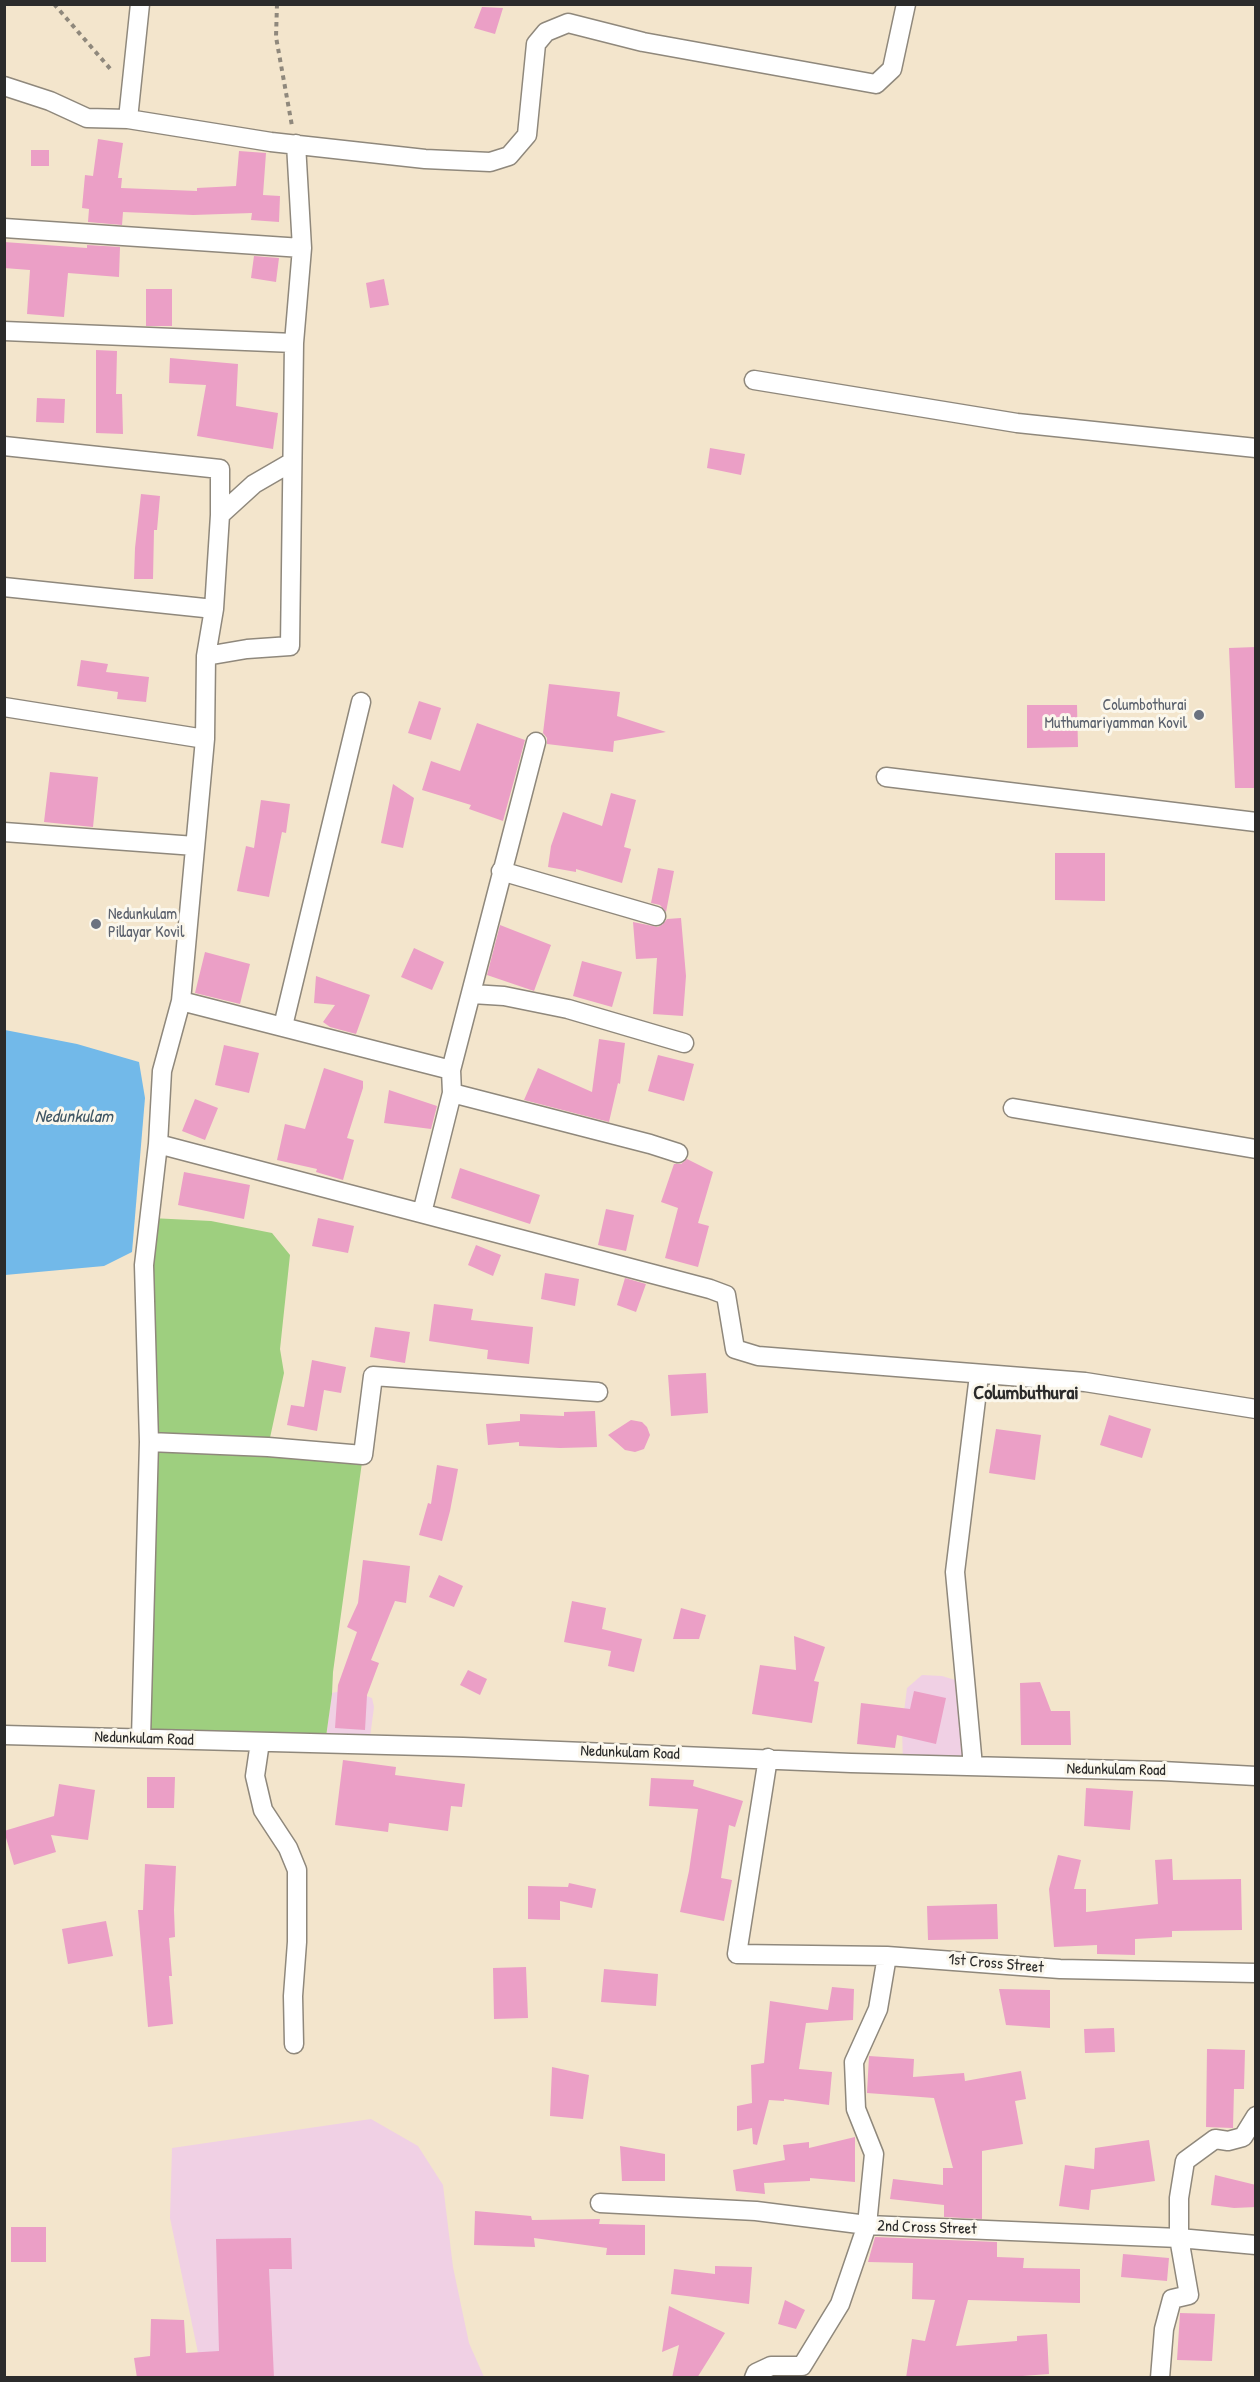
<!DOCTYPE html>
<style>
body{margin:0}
#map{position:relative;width:1260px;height:2382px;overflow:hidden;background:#f3e5cc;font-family:"Patrick Hand",sans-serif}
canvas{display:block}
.frame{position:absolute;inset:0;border:6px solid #2b2b2b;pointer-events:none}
</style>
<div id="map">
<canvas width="1260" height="2382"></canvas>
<div class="frame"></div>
</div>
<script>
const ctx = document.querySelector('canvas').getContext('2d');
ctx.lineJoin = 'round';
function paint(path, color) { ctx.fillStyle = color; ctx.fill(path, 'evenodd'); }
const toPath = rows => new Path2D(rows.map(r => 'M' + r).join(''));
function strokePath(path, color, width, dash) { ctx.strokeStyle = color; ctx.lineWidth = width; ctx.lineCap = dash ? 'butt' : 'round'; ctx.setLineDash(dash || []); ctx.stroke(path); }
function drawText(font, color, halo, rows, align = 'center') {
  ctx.font = font + ' "Patrick Hand",sans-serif'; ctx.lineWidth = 6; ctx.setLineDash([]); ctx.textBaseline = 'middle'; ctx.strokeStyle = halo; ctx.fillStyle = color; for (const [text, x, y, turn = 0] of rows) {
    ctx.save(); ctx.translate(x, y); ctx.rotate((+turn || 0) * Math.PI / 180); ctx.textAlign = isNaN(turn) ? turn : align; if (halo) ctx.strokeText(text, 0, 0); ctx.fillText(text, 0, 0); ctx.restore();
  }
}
paint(toPath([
 [922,1675,942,1676,962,1682,973,1766,903,1763,902,1728,907,1688],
 [341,1691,353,1691,372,1698,374,1707,369,1745,325,1744,332,1693],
 [371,2119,418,2146,443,2185,453,2267,469,2343,484,2377,203,2377,170,2218,172,2148]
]), '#f0d0e4');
paint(toPath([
 [151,1218,211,1221,272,1233,290,1255,280,1349,284,1373,268,1447,363,1455,333,1672,332,1694,325,1744,141,1738]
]), '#9ecf7f');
paint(toPath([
 [5,1030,77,1044,139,1062,145,1098,132,1252,104,1266,5,1275]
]), '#72b9e9');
paint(toPath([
 [482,7,503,8,495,34,474,28],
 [98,139,123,143,118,178,122,178,121,188,197,191,197,188,236,186,239,151,266,153,263,195,280,196,279,222,251,220,252,213,193,215,123,212,122,225,88,222,89,209,82,208,85,175,93,176],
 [31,150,49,150,49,166,31,166],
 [4,242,87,248,87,245,120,247,119,277,68,273,64,317,27,314,30,270,4,268],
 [254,256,279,258,276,282,251,278],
 [384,279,389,305,370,308,366,283],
 [146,289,172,289,172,326,146,326],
 [96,350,117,351,116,394,122,394,123,434,96,433],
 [170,358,238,364,236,406,278,413,273,449,197,436,206,385,169,383],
 [37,398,65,399,64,423,36,422],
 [710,448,745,454,741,475,707,468],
 [141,494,160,496,157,530,154,530,153,579,134,579,135,548],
 [1256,647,1256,788,1235,788,1229,648],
 [81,660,108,664,106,672,149,677,146,702,117,699,118,692,77,686],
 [549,684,620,692,617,716,666,732,614,741,613,752,547,744,547,738,543,733],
 [419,701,441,708,431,740,408,733],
 [1027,705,1077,705,1078,747,1027,748],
 [477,723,525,740,503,821,469,809,471,805,422,790,431,761,460,771],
 [50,772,98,777,93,827,44,822],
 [393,784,414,798,403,848,381,843],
 [611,793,636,800,624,847,631,849,622,883,576,869,576,872,548,867,551,846,563,812,602,826],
 [261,800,290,804,286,833,282,832,269,897,237,891,246,846,254,848],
 [1055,853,1105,853,1105,901,1055,900],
 [658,868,674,871,666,912,660,905,651,903],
 [681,918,686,976,683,1016,653,1014,657,958,636,959,633,922,658,927,663,924,667,919],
 [500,925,551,945,534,991,487,975],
 [414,948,444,962,432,990,401,977],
 [205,952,250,964,240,1004,195,993],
 [582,961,622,972,612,1007,573,996],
 [316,976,370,995,356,1034,330,1027,323,1022,335,1005,314,1003],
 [599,1039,625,1043,620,1084,618,1083,609,1122,524,1100,538,1068,592,1092],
 [224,1045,259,1053,249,1093,215,1085],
 [658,1055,694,1064,684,1101,648,1091],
 [324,1068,363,1081,363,1088,347,1138,354,1140,343,1180,316,1172,317,1169,277,1160,285,1124,305,1129],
 [389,1090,437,1106,431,1129,384,1123],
 [195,1099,218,1108,205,1140,182,1131],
 [687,1159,713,1172,698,1223,709,1226,698,1267,665,1258,678,1208,661,1202,674,1164,681,1164],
 [460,1168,540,1195,530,1224,451,1198],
 [184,1172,250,1185,244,1219,178,1205],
 [606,1209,634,1215,626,1251,598,1245],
 [318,1218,354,1226,348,1253,312,1246],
 [476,1245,501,1255,493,1276,468,1265],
 [545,1273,579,1279,575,1306,541,1299],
 [625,1278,646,1284,636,1312,617,1305],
 [434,1304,473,1309,471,1320,533,1327,529,1364,487,1359,488,1350,429,1341],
 [375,1327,410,1332,405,1363,370,1357],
 [312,1360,346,1367,341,1393,324,1390,317,1431,287,1425,291,1405,304,1407],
 [706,1373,708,1413,671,1416,668,1375],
 [595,1411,597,1447,560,1448,519,1446,519,1442,488,1445,486,1424,520,1421,520,1414,564,1416,564,1412],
 [1109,1415,1151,1429,1142,1458,1100,1445],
 [631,1420,642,1422,647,1427,650,1435,644,1449,635,1452,625,1450,608,1435],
 [996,1429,1041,1435,1035,1480,989,1473],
 [437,1465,458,1469,450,1511,442,1541,419,1535,428,1503,431,1504],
 [363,1560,410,1566,406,1603,395,1601,371,1660,379,1663,367,1695,365,1730,335,1728,338,1685,357,1632,347,1627,358,1603],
 [439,1575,463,1586,454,1607,429,1597],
 [572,1601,606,1608,602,1629,642,1639,634,1672,608,1666,611,1651,564,1642],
 [681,1608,706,1615,699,1639,673,1639],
 [794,1636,825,1647,814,1681,819,1682,812,1723,752,1714,760,1665,796,1670],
 [468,1670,487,1679,480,1695,460,1685],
 [1040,1682,1051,1711,1070,1711,1071,1745,1021,1745,1020,1683],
 [914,1691,946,1698,936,1744,897,1735,895,1748,857,1744,861,1703,910,1709],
 [343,1760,396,1767,395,1775,465,1784,462,1807,451,1806,448,1831,389,1823,388,1832,335,1825],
 [147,1777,175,1777,174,1808,147,1808],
 [651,1778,694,1780,693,1786,743,1801,735,1827,729,1825,721,1878,732,1880,724,1921,680,1912,689,1871,698,1809,649,1806],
 [59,1784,95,1790,88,1840,51,1835,56,1852,14,1865,4,1831,54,1816],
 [1086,1788,1133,1791,1130,1830,1084,1826],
 [1058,1855,1081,1860,1074,1889,1086,1889,1086,1912,1158,1904,1155,1860,1172,1859,1173,1880,1241,1879,1242,1930,1172,1931,1172,1937,1135,1939,1135,1955,1097,1954,1097,1945,1054,1947,1049,1889],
 [145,1864,176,1866,174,1910,175,1937,169,1938,172,1976,169,1976,173,2024,148,2027,138,1910,143,1910],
 [569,1883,596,1889,592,1908,560,1901,560,1920,528,1919,528,1886,568,1887],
 [997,1904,998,1939,928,1940,927,1906],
 [106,1921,113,1956,68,1964,62,1929],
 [526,1967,528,2018,494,2019,493,1968],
 [604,1969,658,1974,656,2006,601,2002],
 [832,1987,854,1989,853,2020,806,2023,799,2069,832,2072,829,2105,784,2099,784,2101,769,2100,757,2145,753,2144,752,2128,737,2131,737,2106,752,2103,751,2065,764,2063,770,2001,828,2010],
 [999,1989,1050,1990,1050,2028,1006,2025],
 [1114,2028,1115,2052,1085,2053,1084,2029],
 [1207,2049,1245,2050,1244,2089,1234,2089,1233,2128,1206,2127],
 [869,2056,914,2059,913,2077,964,2073,965,2081,1021,2071,1026,2099,1015,2101,1023,2144,982,2151,982,2219,944,2217,944,2205,890,2199,893,2179,943,2185,943,2168,953,2168,934,2098,867,2093],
 [552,2067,589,2075,583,2119,550,2116],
 [855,2137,855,2182,810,2178,810,2181,764,2183,765,2194,736,2191,733,2170,785,2160,783,2145,809,2142,809,2148],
 [1149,2140,1155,2181,1091,2190,1089,2210,1059,2206,1065,2165,1094,2169,1095,2148],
 [620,2146,665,2154,665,2181,622,2181],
 [1215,2175,1256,2185,1256,2207,1234,2208,1211,2205],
 [475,2211,531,2216,532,2220,600,2219,599,2224,645,2225,645,2255,606,2255,607,2248,534,2238,535,2247,474,2245],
 [11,2227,46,2227,46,2262,11,2262],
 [875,2237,997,2242,997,2257,1024,2258,1023,2268,1080,2269,1080,2303,968,2300,956,2346,1017,2341,1017,2336,1047,2334,1049,2374,996,2378,906,2378,912,2339,925,2341,935,2300,912,2299,913,2263,868,2262],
 [291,2238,292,2269,269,2269,274,2378,137,2378,134,2358,150,2356,151,2319,184,2320,186,2353,219,2351,216,2239],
 [1123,2254,1169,2258,1167,2281,1121,2277],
 [715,2266,752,2267,749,2304,671,2294,674,2269,715,2274],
 [785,2300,805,2310,796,2329,778,2324],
 [669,2306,725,2333,697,2378,672,2378,679,2345,662,2352],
 [1180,2313,1215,2314,1212,2361,1177,2360]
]), '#eb9fc6');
const minor = toPath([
 [4,86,50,101,87,118,128,119,140,4],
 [128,119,271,142,425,159,490,162,509,156,527,135,536,44,546,32,568,23,643,42,876,84,892,69,906,4],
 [4,228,302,248],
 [4,331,294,343],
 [754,380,1017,423,1256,448],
 [4,446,220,469,220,515],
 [4,587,214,609,206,656],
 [214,609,220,515,254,484,292,462],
 [4,707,205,739],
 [886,777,1256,822],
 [4,832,195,846],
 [501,871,656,916],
 [472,994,504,996,568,1009,684,1043],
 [181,1001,451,1070,452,1093,422,1213],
 [283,1026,361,702],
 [451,1070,536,742],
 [452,1093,650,1144,678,1153],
 [1013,1108,1256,1149],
 [158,1144,710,1289,726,1295,735,1349,758,1356,1085,1382,1256,1409],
 [149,1442,268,1447,363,1455,373,1376,598,1392],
 [4,1735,463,1747,851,1763,1162,1771,1256,1776],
 [141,1738,149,1442,144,1265,158,1144,162,1071,181,1001,205,739,206,656,247,649,290,646,294,343,302,248,296,144],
 [260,1742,255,1776,263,1810,288,1848,297,1870,297,1942,293,1996,294,2044],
 [768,1758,737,1954,887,1956,1060,1969,1256,1973],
 [973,1766,955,1572,979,1375],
 [600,2203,756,2211,867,2225,1179,2238,1256,2245],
 [754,2378,756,2373,771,2366,802,2366,840,2304,867,2225,874,2154,856,2109,854,2062,878,2009,887,1956],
 [1160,2378,1164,2329,1172,2299,1189,2295,1179,2238,1179,2198,1185,2161,1215,2139,1228,2141,1243,2137,1256,2116]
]);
strokePath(minor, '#8f887c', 21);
strokePath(toPath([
 [54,4,113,72],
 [277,4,276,37,292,126]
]), '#8f887c', 4, [4.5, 4.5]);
strokePath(minor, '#fff', 18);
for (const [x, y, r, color] of [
 [1199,715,6,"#6b7280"],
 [96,924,6,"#6b7280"]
]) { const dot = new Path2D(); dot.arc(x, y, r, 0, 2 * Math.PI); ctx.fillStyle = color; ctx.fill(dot); strokePath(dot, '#fbf7ec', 2); }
drawText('16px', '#5b616d', '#fbf7ec', [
 ["Columbothurai",1187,706],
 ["Muthumariyamman Kovil",1187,724],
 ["Nedunkulam",108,915,"left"],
 ["Pillayar Kovil",108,933,"left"]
], 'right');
drawText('16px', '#2b2b2b', '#fbf7ec', [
 ["Nedunkulam Road",144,1739,2],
 ["Nedunkulam Road",630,1753,2],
 ["Nedunkulam Road",1116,1770,1],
 ["1st Cross Street",996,1964,5],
 ["2nd Cross Street",927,2228,2]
]);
drawText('italic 18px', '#405664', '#fbf7ec', [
 ["Nedunkulam",74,1117]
]);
drawText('bold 20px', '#2b2b2b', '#fbf7ec', [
 ["Columbuthurai",1026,1394]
]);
</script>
